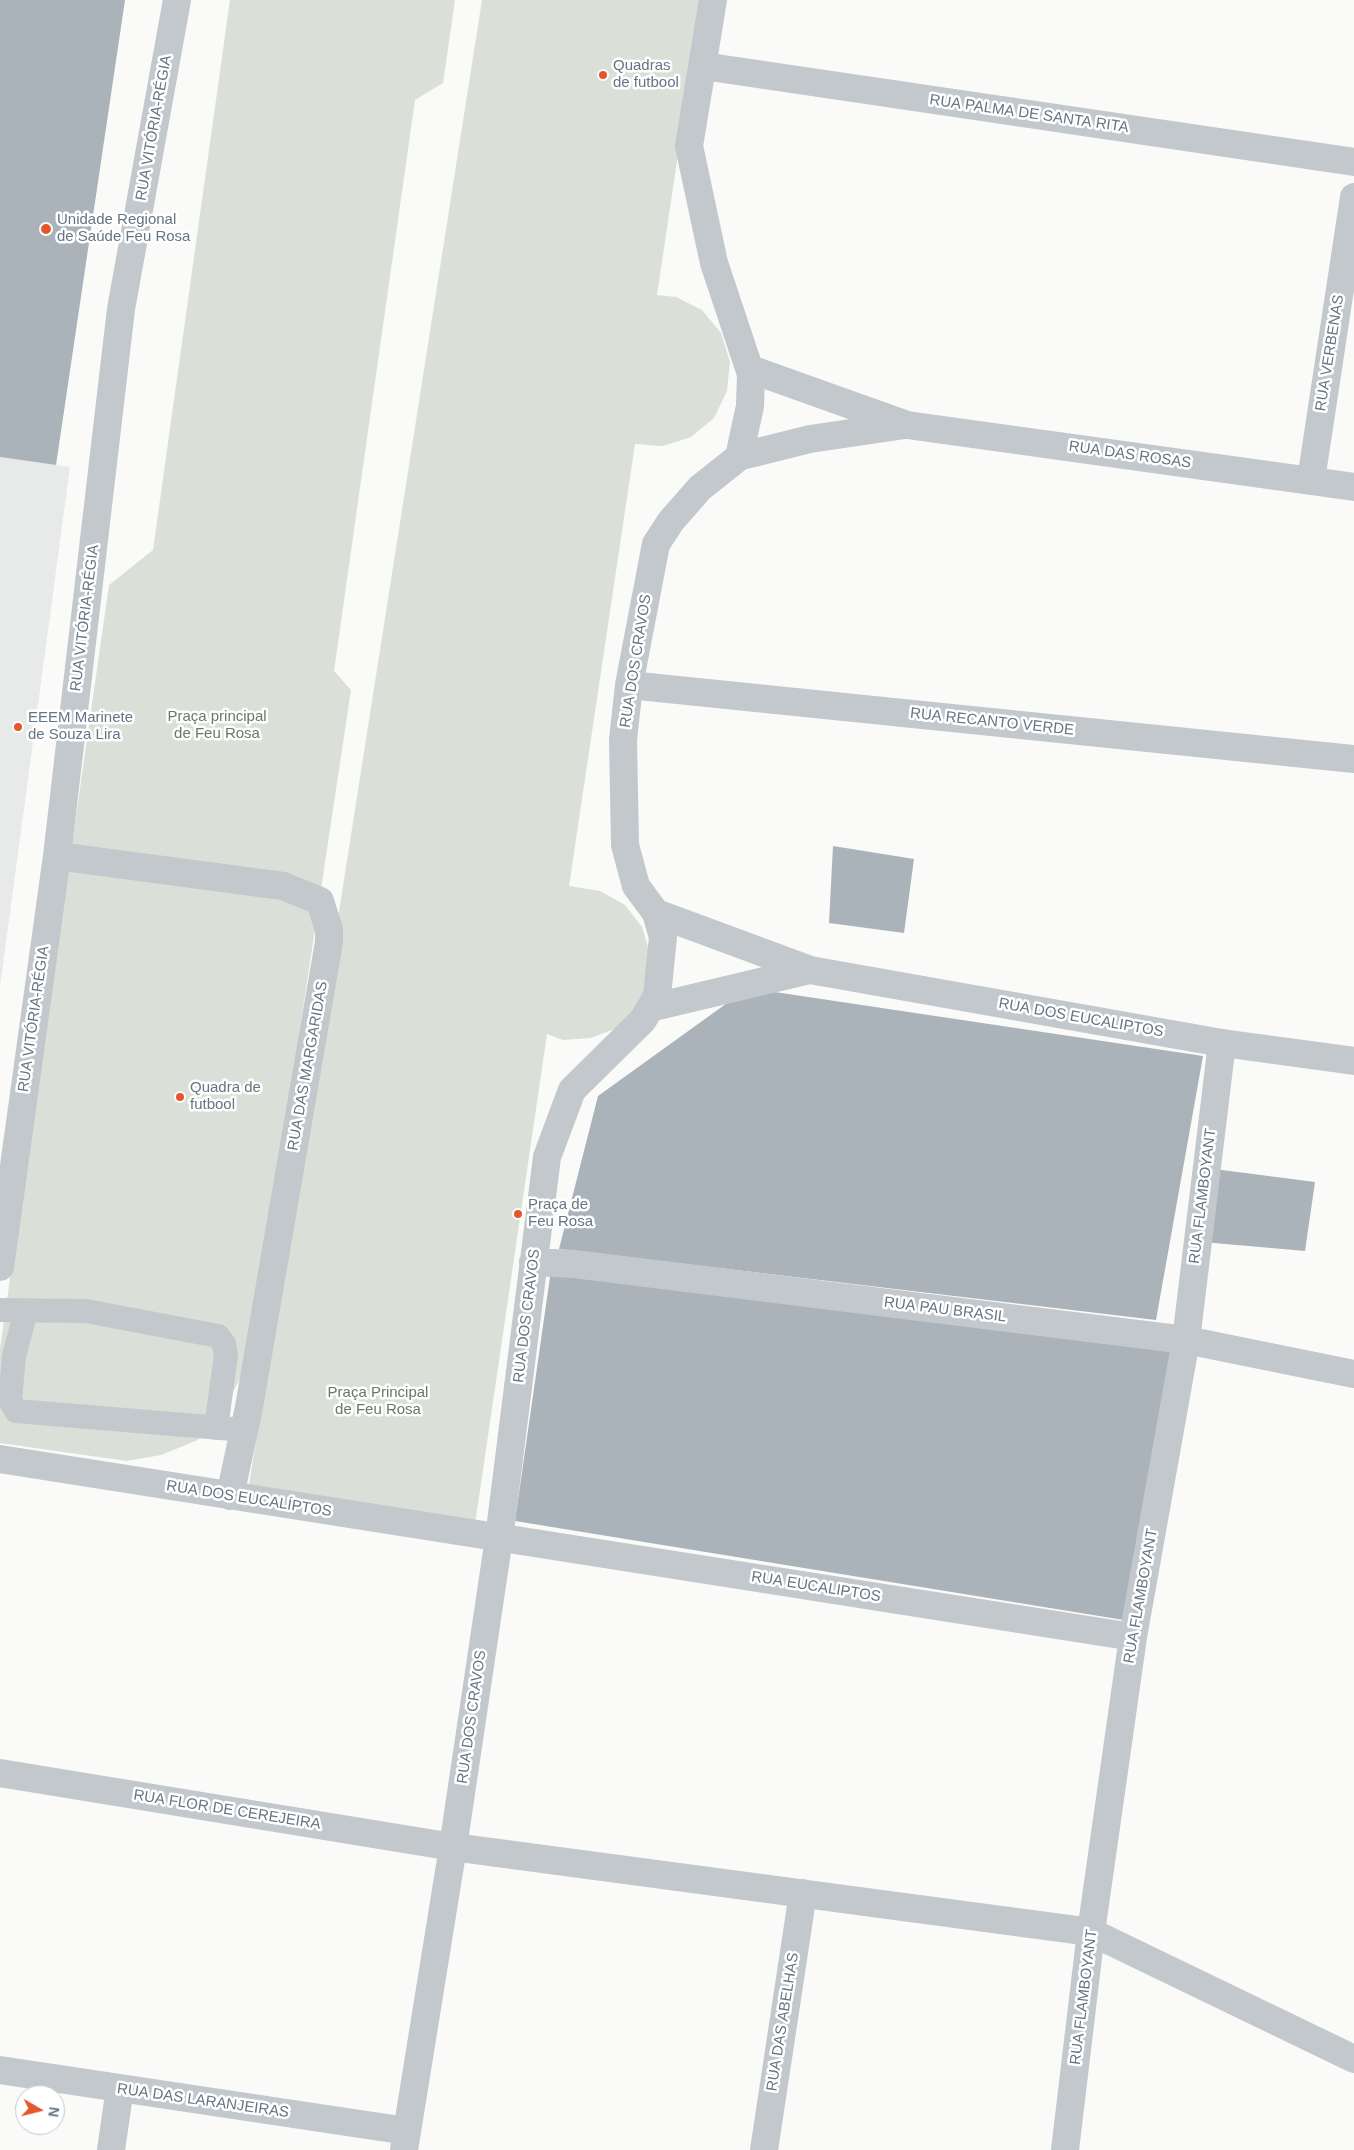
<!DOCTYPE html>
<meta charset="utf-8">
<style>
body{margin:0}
#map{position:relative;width:1354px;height:2150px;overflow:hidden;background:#fafaf8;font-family:Helvetica,sans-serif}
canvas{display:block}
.north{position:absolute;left:15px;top:2085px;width:50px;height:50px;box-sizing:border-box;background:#fff;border:1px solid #c1c8cd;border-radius:50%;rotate:98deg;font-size:14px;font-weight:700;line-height:20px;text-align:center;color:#657683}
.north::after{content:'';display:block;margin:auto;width:18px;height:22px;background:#e4572e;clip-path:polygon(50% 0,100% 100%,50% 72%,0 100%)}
</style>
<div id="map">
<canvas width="1354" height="2150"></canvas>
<div class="north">N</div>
</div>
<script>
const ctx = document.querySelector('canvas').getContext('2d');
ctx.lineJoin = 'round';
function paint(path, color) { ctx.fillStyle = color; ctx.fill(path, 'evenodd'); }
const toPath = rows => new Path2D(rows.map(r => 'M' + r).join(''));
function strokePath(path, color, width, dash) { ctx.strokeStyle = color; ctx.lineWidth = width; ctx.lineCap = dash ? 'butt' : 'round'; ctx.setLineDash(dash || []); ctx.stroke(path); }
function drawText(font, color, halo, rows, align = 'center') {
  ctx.font = font + ' Helvetica,sans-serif'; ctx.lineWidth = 5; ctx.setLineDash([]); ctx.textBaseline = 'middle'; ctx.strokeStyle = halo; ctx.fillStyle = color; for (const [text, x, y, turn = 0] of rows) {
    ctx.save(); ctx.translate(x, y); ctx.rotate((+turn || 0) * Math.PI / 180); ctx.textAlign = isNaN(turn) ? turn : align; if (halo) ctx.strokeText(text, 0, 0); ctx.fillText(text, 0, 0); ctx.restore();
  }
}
paint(toPath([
 [0,457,70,467,0,987]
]), '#e8e9e9');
paint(toPath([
 [230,0,455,0,443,83,415,100,334,671,351,690,250,1360,229,1399,198,1440,161,1455,127,1461,0,1443,0,1349,109,585,153,550],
 [482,0,701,0,657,295,676,297,702,310,721,333,730,362,727,391,714,418,691,437,663,446,635,444,569,886,600,891,625,905,642,927,650,954,648,982,637,1008,617,1028,591,1038,563,1040,547,1034,474,1531,247,1498]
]), '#dadfd7');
paint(toPath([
 [0,0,125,0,56,465,0,457],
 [833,846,914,859,904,933,829,923],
 [748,988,1203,1056,1156,1320,559,1249,598,1096],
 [1214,1169,1315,1182,1305,1251,1203,1242],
 [552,1263,1171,1351,1136,1622,515,1521]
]), '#aab3b9');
strokePath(toPath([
 [0,1310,86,1311,218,1336,224,1344,226,1355,216,1428],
 [26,1311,14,1356,10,1400,16,1411,245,1430]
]), '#c3c8cc', 24);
strokePath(toPath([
 [703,66,1354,162],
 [750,369,907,425,1354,487],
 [738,457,810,439,905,425],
 [1311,480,1354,197],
 [629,685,1354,759],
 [57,856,283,886,320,901,329,930,329,942,249,1407,230,1496],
 [656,913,810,970,1222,1043,1354,1061],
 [650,1008,810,970],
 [533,1262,574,1264,1186,1340,1354,1374],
 [0,1267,57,856,121,309,177,0],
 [0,1459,1133,1637],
 [0,1773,453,1847,1091,1932,1354,2059],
 [0,2070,407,2131],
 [111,2150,120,2088],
 [404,2150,453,1847,499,1538,547,1157,572,1090,643,1020,657,996,663,937,656,913,636,886,625,845,623,740,629,685,656,544,671,521,700,488,739,457,750,406,751,374,714,263,689,146,713,0],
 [764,2150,803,1893],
 [1065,2150,1091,1932,1133,1637,1186,1340,1222,1043]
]), '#c3c8cc', 28);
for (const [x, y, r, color] of [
 [603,75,5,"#e4572e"],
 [46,229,6,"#e4572e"],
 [18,727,5,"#e4572e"],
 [180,1097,5,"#e4572e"],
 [518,1214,5,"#e4572e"]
]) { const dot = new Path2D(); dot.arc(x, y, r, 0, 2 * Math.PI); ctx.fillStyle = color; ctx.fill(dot); strokePath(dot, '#fff', 2); }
drawText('15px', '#657683', '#fff', [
 ["Quadras",613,66],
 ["de futbool",613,83],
 ["Unidade Regional",57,220],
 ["de Saúde Feu Rosa",57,237],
 ["EEEM Marinete",28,718],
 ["de Souza Lira",28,735],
 ["Quadra de",190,1088],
 ["futbool",190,1105],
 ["Praça de",528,1205],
 ["Feu Rosa",528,1222]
], 'left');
drawText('15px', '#657683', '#fff', [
 ["RUA PALMA DE SANTA RITA",1029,114,8],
 ["RUA VITÓRIA-RÉGIA",154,128,-80],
 ["RUA VERBENAS",1330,353,-81],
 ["RUA DAS ROSAS",1130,455,8],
 ["RUA VITÓRIA-RÉGIA",85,618,-83],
 ["RUA DOS CRAVOS",636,661,-81],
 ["RUA RECANTO VERDE",992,722,6],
 ["RUA DOS EUCALIPTOS",1081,1018,10],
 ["RUA VITÓRIA-RÉGIA",34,1019,-82],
 ["RUA DAS MARGARIDAS",308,1066,-80],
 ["RUA FLAMBOYANT",1203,1196,-83],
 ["RUA PAU BRASIL",945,1310,7],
 ["RUA DOS CRAVOS",527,1316,-83],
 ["RUA DOS EUCALÍPTOS",249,1499,9],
 ["RUA EUCALIPTOS",816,1587,9],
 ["RUA FLAMBOYANT",1141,1596,-80],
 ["RUA DOS CRAVOS",472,1717,-82],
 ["RUA FLOR DE CEREJEIRA",227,1810,9],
 ["RUA FLAMBOYANT",1084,1997,-83],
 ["RUA DAS ABELHAS",783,2022,-81],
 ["RUA DAS LARANJEIRAS",203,2101,8]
]);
drawText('15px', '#687a64', '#fff', [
 ["Praça principal",217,717],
 ["de Feu Rosa",217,734],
 ["Praça Principal",378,1393],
 ["de Feu Rosa",378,1410]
]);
</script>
